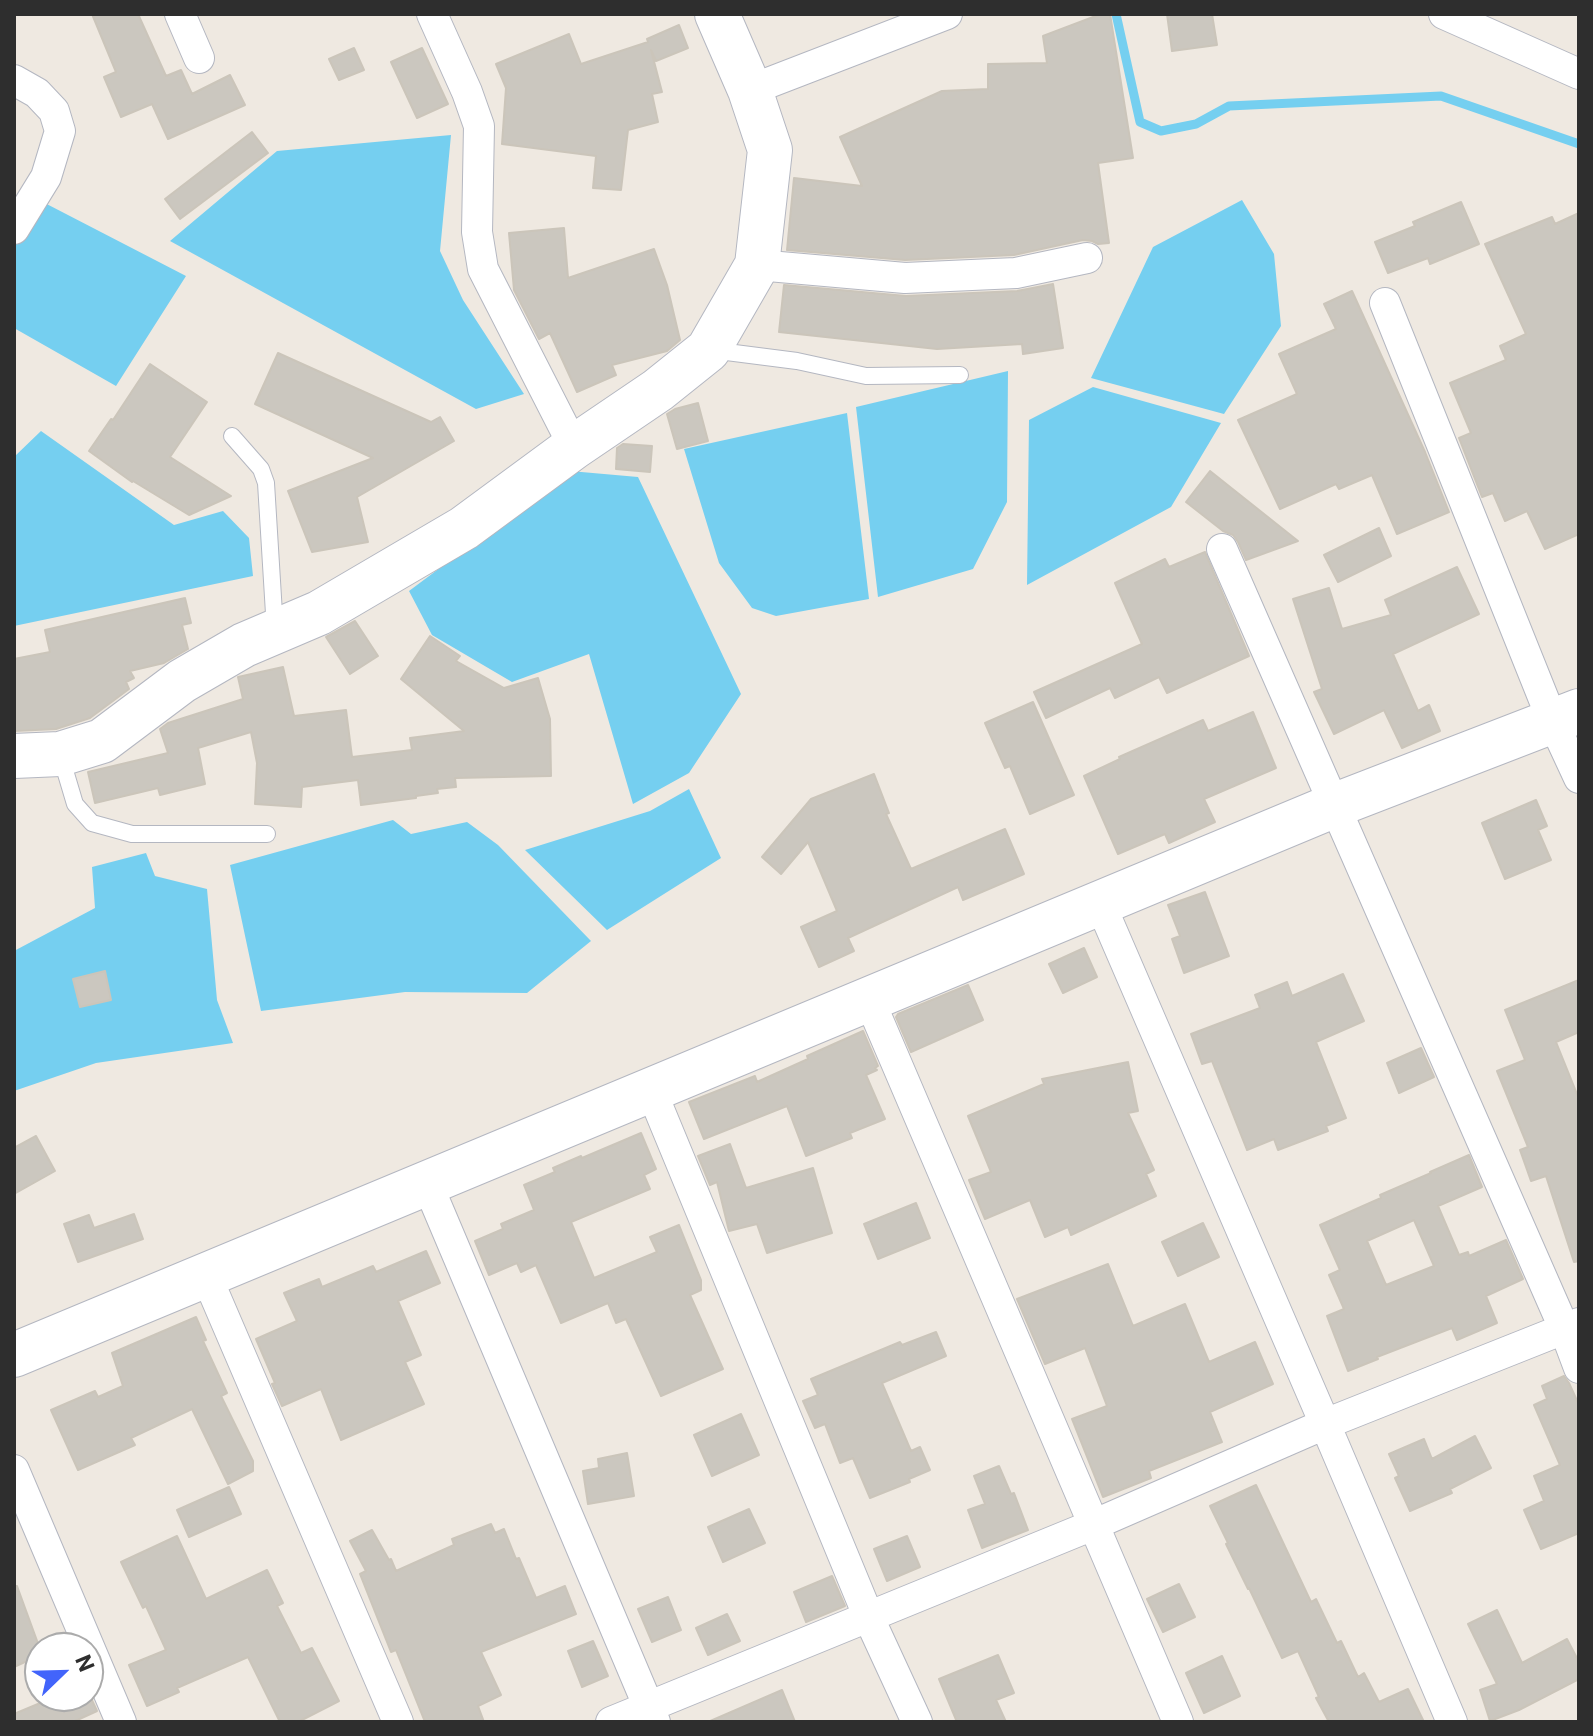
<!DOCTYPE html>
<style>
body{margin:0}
#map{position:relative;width:1593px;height:1736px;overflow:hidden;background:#efe9e1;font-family:Roboto,sans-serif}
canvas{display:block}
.frame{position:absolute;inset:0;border:16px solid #2e2e2e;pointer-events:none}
.north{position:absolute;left:24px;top:1632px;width:80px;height:80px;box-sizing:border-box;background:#fff;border:2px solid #ababab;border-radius:50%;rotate:67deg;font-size:22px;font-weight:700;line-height:32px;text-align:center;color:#2e2e2e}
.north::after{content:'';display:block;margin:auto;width:28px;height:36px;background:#4264fb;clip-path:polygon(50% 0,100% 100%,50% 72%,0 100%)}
</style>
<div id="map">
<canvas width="1593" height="1736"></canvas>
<div class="frame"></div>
<div class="north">N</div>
</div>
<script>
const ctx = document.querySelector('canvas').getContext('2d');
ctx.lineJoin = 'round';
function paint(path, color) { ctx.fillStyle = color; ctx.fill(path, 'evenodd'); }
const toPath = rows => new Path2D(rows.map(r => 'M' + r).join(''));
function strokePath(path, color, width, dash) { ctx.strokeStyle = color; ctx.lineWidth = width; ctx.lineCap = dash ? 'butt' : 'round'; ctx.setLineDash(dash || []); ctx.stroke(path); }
paint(toPath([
 [451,135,440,251,463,300,524,394,476,409,170,241,277,151],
 [37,199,186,276,116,386,14,328,14,244],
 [1242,200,1274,254,1281,326,1224,414,1091,378,1153,247],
 [1008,371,1007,502,973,569,878,597,856,407],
 [1093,387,1221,423,1171,507,1027,585,1029,420],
 [847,413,869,599,776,616,752,608,719,563,684,449],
 [41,431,174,525,223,511,249,538,253,576,14,626,14,457],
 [570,471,638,477,741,694,689,773,633,804,589,654,512,682,432,635,409,591],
 [689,789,721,858,607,930,525,850,650,811],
 [393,820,411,834,467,822,498,845,591,941,527,993,405,992,261,1011,230,865],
 [146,853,155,876,207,889,217,1000,233,1043,96,1063,14,1091,14,951,95,908,92,867],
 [105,972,111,1000,80,1007,74,979]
]), '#75cff0');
strokePath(toPath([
 [1116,14,1140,122,1161,131,1196,124,1229,106,1441,96,1579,144]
]), '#75cff0', 9);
const building = toPath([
 [92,14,138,14,166,76,181,70,192,94,230,75,245,105,168,139,152,104,121,117,104,77,116,72,92,14],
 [1101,14,1110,14,1133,158,1098,163,1109,243,1098,244,1092,241,1083,240,1014,255,905,260,787,250,794,178,862,186,840,137,942,91,988,89,988,64,1047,63,1043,36,1101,14],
 [1167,14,1212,14,1217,45,1172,51,1167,14],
 [679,25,688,48,656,61,651,50,662,92,652,94,658,122,628,130,621,190,593,188,596,156,502,144,506,88,496,64,569,34,581,64,648,42,647,39,679,25],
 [354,48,364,70,339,80,329,59,354,48],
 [422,48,448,104,417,118,391,62,422,48],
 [252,132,268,153,180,219,165,199,252,132],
 [1461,202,1479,244,1430,264,1428,258,1388,273,1375,242,1415,226,1413,222,1461,202],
 [1579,213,1579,534,1545,549,1527,511,1505,521,1493,493,1482,497,1459,438,1471,433,1450,383,1506,360,1500,346,1526,334,1485,244,1552,217,1555,224,1579,213],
 [564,228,568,278,654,249,667,285,680,340,667,351,612,365,616,375,577,392,550,333,539,339,514,290,509,233,564,228],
 [1053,284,1063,348,1023,354,1022,344,937,349,779,332,784,285,906,296,1017,291,1053,284],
 [1352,291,1425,452,1449,512,1397,534,1372,475,1339,489,1336,484,1280,509,1238,420,1297,394,1279,354,1336,329,1324,304,1352,291],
 [278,353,431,422,440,417,454,441,357,497,368,542,312,552,288,491,373,458,255,404,278,353],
 [150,364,207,402,170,457,231,496,189,515,133,481,132,482,89,451,111,419,113,420,150,364],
 [698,403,708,441,677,449,667,414,675,409,698,403],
 [623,444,652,446,650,472,616,469,617,448,623,444],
 [1210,471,1298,541,1246,560,1238,542,1233,535,1223,531,1186,502,1210,471],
 [1379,528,1391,556,1338,582,1324,555,1379,528],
 [1205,552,1249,656,1167,693,1159,677,1115,698,1110,688,1046,718,1034,692,1142,644,1115,583,1165,559,1169,567,1205,552],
 [1457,567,1479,614,1393,654,1418,711,1429,705,1440,731,1402,748,1384,710,1334,734,1314,692,1322,689,1293,599,1329,588,1342,629,1391,615,1385,600,1457,567],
 [185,598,191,623,182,625,188,649,164,663,130,671,134,678,126,682,129,689,90,718,56,729,14,731,14,659,50,652,45,630,185,598],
 [355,621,378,656,350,674,326,637,355,621],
 [430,636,460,656,456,661,504,688,538,678,550,719,551,776,455,778,456,787,437,789,438,793,416,796,416,798,361,805,358,780,302,787,301,807,255,804,257,763,251,732,198,748,205,784,160,795,158,788,95,803,88,772,168,753,160,729,168,723,243,699,238,677,283,667,294,716,346,710,352,757,412,750,410,738,464,731,401,679,430,636],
 [1033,702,1074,795,1030,814,1010,766,1005,768,985,723,1033,702],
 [1253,712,1276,768,1204,799,1215,822,1169,843,1165,834,1118,854,1084,776,1120,759,1119,757,1203,720,1208,731,1253,712],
 [874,774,889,813,886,814,911,869,1005,829,1024,874,963,900,958,887,848,938,854,951,819,967,801,927,837,911,808,842,781,874,762,857,811,799,874,774],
 [1536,800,1547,826,1538,830,1551,860,1505,879,1482,823,1536,800],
 [1205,892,1229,956,1184,973,1172,939,1180,936,1168,905,1205,892],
 [1084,948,1097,977,1063,993,1049,964,1084,948],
 [105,971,111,1000,80,1007,73,979,105,971],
 [1343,974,1364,1021,1316,1042,1346,1118,1326,1126,1328,1131,1278,1150,1274,1139,1247,1150,1212,1061,1202,1064,1191,1034,1260,1008,1255,995,1287,982,1292,996,1343,974],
 [1579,980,1579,1032,1556,1042,1579,1099,1579,1261,1574,1262,1546,1176,1531,1181,1520,1150,1528,1147,1497,1071,1525,1060,1505,1010,1579,980],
 [968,985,983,1020,911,1052,896,1017,898,1014,968,985],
 [863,1031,878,1066,875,1068,877,1070,866,1075,885,1119,850,1133,852,1138,806,1156,787,1106,704,1139,689,1102,755,1076,757,1082,808,1059,807,1056,863,1031],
 [1421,1048,1434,1077,1399,1093,1387,1063,1421,1048],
 [1128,1062,1138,1111,1128,1113,1154,1170,1146,1174,1156,1196,1071,1235,1068,1227,1045,1237,1030,1200,985,1219,969,1180,991,1172,968,1116,1044,1084,1042,1079,1128,1062],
 [641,1133,656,1169,644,1175,650,1189,571,1222,594,1278,657,1252,650,1237,679,1225,701,1280,701,1290,690,1295,723,1369,661,1396,626,1319,616,1323,608,1303,561,1323,536,1265,521,1272,517,1263,489,1275,475,1241,503,1229,501,1224,534,1210,524,1185,555,1172,553,1168,581,1156,582,1158,641,1133],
 [36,1136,55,1171,14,1194,14,1148,36,1136],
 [730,1144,746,1188,813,1168,832,1233,767,1253,757,1224,729,1231,717,1182,710,1185,698,1156,730,1144],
 [1469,1155,1482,1187,1438,1206,1459,1255,1468,1252,1469,1256,1506,1240,1523,1279,1486,1296,1497,1323,1457,1340,1452,1328,1377,1357,1378,1359,1348,1371,1327,1316,1344,1309,1329,1275,1340,1270,1320,1225,1381,1198,1380,1195,1431,1173,1430,1172,1469,1155],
 [1414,1220,1434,1266,1386,1285,1367,1241,1414,1220],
 [916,1203,930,1238,878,1259,864,1224,916,1203],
 [134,1214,143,1239,78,1262,64,1224,89,1215,94,1228,134,1214],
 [1203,1223,1219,1257,1178,1276,1162,1242,1203,1223],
 [426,1251,440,1283,398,1301,421,1355,405,1362,424,1404,341,1440,321,1389,282,1406,272,1384,275,1383,256,1339,297,1321,284,1293,319,1279,322,1287,373,1266,376,1272,426,1251],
 [1108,1264,1133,1326,1185,1304,1209,1362,1255,1342,1273,1384,1210,1412,1222,1442,1149,1471,1151,1478,1103,1497,1072,1419,1107,1406,1085,1348,1045,1364,1017,1299,1108,1264],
 [196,1317,206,1340,203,1341,227,1393,221,1396,253,1461,253,1471,228,1484,192,1409,131,1438,135,1445,78,1470,51,1410,95,1391,98,1397,123,1386,112,1353,196,1317],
 [936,1332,946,1356,882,1383,911,1451,920,1447,930,1470,909,1479,910,1482,870,1498,853,1458,840,1463,825,1424,815,1428,803,1401,818,1395,811,1379,900,1342,902,1345,936,1332],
 [1564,1376,1569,1383,1579,1405,1579,1533,1541,1549,1524,1510,1544,1501,1534,1476,1560,1465,1534,1405,1547,1399,1542,1386,1564,1376],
 [741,1414,759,1455,712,1476,694,1435,741,1414],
 [1475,1436,1491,1468,1450,1489,1452,1493,1410,1511,1395,1478,1399,1476,1389,1454,1424,1439,1432,1459,1475,1436],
 [627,1453,634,1496,588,1504,583,1471,599,1468,598,1459,627,1453],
 [999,1466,1011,1494,1014,1493,1028,1530,982,1548,968,1510,985,1504,974,1476,999,1466],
 [1256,1485,1311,1602,1316,1599,1337,1643,1341,1641,1358,1677,1364,1673,1379,1702,1408,1689,1424,1722,1329,1722,1316,1698,1319,1697,1298,1651,1282,1658,1249,1588,1248,1589,1226,1544,1228,1543,1210,1506,1256,1485],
 [229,1487,241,1514,189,1537,177,1510,229,1487],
 [749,1509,765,1543,723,1562,708,1527,749,1509],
 [491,1524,495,1533,504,1529,516,1559,519,1558,536,1598,565,1586,576,1614,481,1652,501,1695,478,1706,484,1722,425,1722,396,1650,391,1652,360,1574,366,1571,350,1541,372,1530,389,1560,391,1559,396,1571,454,1545,452,1539,491,1524],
 [177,1536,206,1599,267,1570,283,1603,277,1606,301,1653,312,1648,339,1701,298,1722,280,1722,248,1657,177,1688,179,1692,147,1706,129,1665,166,1650,146,1606,143,1608,121,1562,177,1536],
 [907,1536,920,1567,887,1581,874,1549,907,1536],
 [832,1576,845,1606,806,1622,794,1592,832,1576],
 [1179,1584,1195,1617,1163,1632,1147,1599,1179,1584],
 [14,1586,17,1586,40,1649,40,1655,14,1667,14,1586],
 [668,1597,681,1630,652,1642,638,1609,668,1597],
 [1497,1610,1522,1663,1567,1639,1579,1662,1579,1679,1519,1710,1490,1721,1480,1690,1497,1684,1468,1624,1497,1610],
 [727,1614,740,1641,708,1655,696,1628,727,1614],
 [593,1641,608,1676,582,1687,568,1651,593,1641],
 [998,1655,1014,1693,996,1700,1006,1722,957,1722,939,1679,998,1655],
 [1222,1656,1240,1696,1204,1713,1186,1673,1222,1656],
 [782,1690,795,1722,708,1722,782,1690],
 [57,1696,90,1696,97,1711,73,1722,14,1722,14,1714,57,1696]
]);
paint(building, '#cbc7bf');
strokePath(building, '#cbc5ba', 2);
const lane = toPath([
 [711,350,797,361,866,376,960,375],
 [232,436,261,469,266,483,275,630],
 [61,757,75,804,92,823,132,834,267,834]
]);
const street = toPath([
 [180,14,199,58],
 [432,14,467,92,479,126,477,232,483,269,574,447],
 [1444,14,1579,74],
 [14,80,37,93,54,111,60,131,46,177,14,229],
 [750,90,947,14],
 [757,265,905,278,1016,273,1087,258],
 [1385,303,1553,722,1579,778],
 [1222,549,1564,1328,1579,1368],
 [1100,903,1325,1424,1452,1722],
 [869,999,1178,1722],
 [651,1090,869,1618,917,1722],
 [427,1183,655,1722],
 [206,1275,398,1722],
 [14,1470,121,1722],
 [611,1722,1093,1525,1325,1424,1579,1323]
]);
const secondary = toPath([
 [14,756,60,754,102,741,182,681,244,645,319,613,464,528,574,447,658,390,708,350,757,265,770,150,750,90,717,14],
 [14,1355,1333,806,1579,711]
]);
strokePath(lane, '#b4b7c1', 18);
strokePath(street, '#b4b7c1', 32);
strokePath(secondary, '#b4b7c1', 46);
strokePath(lane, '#fff', 16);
strokePath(street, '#fff', 30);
strokePath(secondary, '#fff', 44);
</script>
